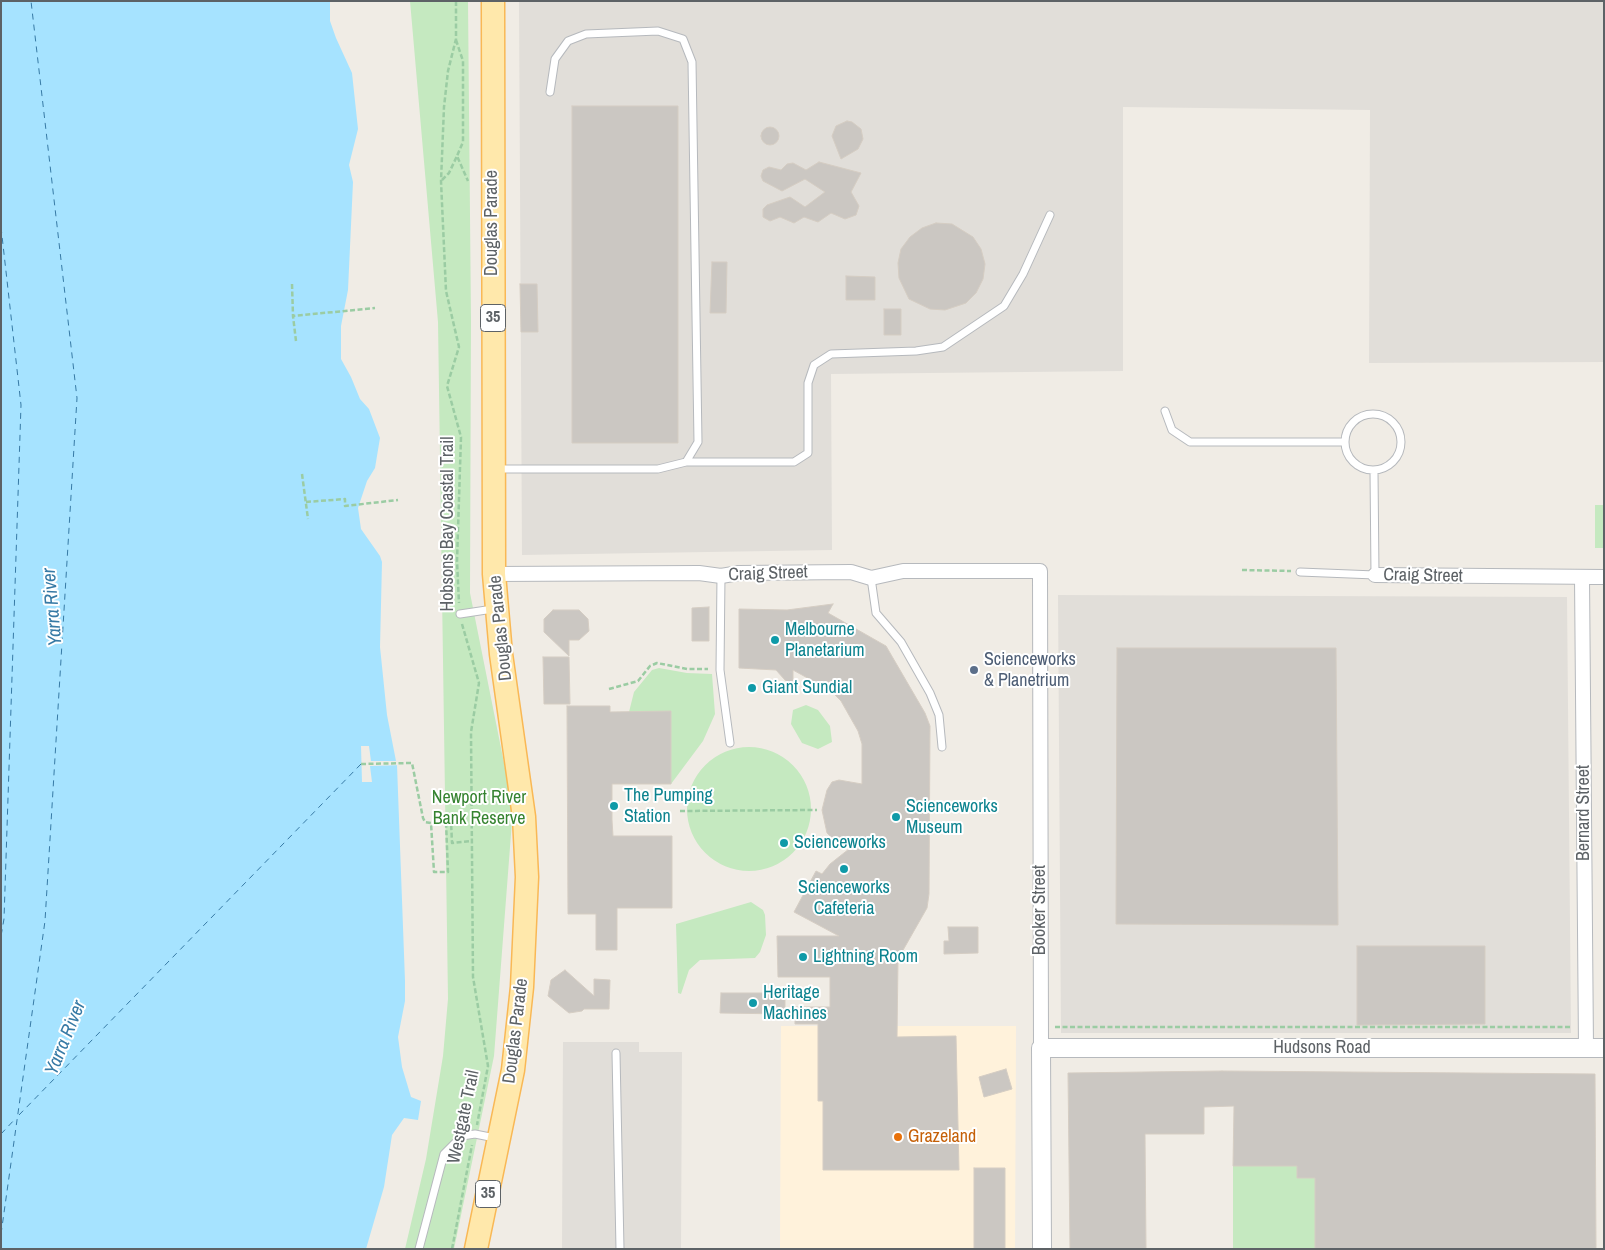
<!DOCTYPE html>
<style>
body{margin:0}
#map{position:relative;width:1605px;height:1250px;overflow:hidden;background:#f0ece5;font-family:"Archivo Narrow",sans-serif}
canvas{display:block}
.frame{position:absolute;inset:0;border:2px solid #5d6266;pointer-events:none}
</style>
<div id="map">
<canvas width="1605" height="1250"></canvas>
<div class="frame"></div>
</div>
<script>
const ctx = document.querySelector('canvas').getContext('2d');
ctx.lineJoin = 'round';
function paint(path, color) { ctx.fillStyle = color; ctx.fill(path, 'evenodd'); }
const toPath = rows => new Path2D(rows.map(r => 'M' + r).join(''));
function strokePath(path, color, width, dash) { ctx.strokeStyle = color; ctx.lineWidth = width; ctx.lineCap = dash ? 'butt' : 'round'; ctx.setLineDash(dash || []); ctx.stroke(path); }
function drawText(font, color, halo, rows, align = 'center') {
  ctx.font = font + ' "Archivo Narrow",sans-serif'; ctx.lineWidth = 4; ctx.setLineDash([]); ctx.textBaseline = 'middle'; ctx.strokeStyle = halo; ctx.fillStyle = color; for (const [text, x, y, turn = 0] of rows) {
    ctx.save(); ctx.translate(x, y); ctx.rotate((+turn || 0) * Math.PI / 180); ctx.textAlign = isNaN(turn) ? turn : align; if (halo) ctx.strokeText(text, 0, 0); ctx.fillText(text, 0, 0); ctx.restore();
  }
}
paint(toPath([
 [781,1026,1016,1026,1015,1249,780,1249]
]), '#fff2db');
paint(toPath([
 [519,1,1604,1,1604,362,1369,363,1370,110,1123,107,1123,371,831,374,832,550,522,555],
 [1058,595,1567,597,1571,1033,1061,1033],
 [563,1042,639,1042,639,1052,682,1052,681,1249,562,1249]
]), '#e1ded9');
paint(toPath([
 [410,1,468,1,471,322,470,593,513,808,494,1056,454,1249,405,1249,426,1159,443,1056,448,999,438,322],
 [1595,505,1604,505,1604,548,1595,548],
 [659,668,687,673,712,674,715,714,703,741,671,784,671,712,629,712,634,692,652,670],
 [806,705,818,710,830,726,832,742,818,749,802,743,791,724,793,710],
 '687 809a62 62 0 1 1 124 0a62 62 0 1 1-124 0Z',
 [751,902,763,910,765,915,766,935,760,952,755,958,700,960,689,970,681,994,678,993,676,924],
 [1233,1166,1297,1166,1297,1177,1315,1178,1315,1249,1233,1249]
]), '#c5e9c0');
paint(toPath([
 [1,1,330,1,330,21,336,38,352,73,358,129,349,165,353,182,348,290,341,326,341,359,351,377,360,399,369,409,380,438,375,468,367,481,358,508,361,529,380,556,382,562,380,647,387,715,396,761,404,761,404,765,397,765,405,981,405,1001,398,1037,402,1067,411,1097,421,1101,418,1120,404,1118,392,1135,384,1187,366,1249,1,1249]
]), '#a6e3ff');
paint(toPath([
 [361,746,369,746,371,761,404,761,404,765,370,766,372,782,362,782]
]), '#f0ece5');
strokePath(toPath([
 [1,227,21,405,4,919,1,936],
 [19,1115,361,764],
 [1,1134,16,1118],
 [1,1234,45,921,77,398,31,1]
]), '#377aa5', 1, [6, 5]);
const building = toPath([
 [572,106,678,106,678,443,572,443,572,106],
 [847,121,852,122,861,129,863,139,858,149,841,159,832,136,836,126,847,121],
 '761 136a9 9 0 1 1 18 0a9 9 0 1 1-18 0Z',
 [819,162,861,173,851,192,859,206,856,215,845,219,831,213,818,222,804,217,794,223,780,217,770,221,763,217,763,209,767,205,790,197,805,207,825,192,805,179,782,191,763,181,761,176,763,170,769,167,781,170,787,164,793,163,806,170,819,162],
 [936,223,952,224,973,237,981,249,985,264,983,279,976,293,966,303,945,310,930,309,909,299,899,278,898,263,901,249,910,237,922,228,936,223],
 [712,262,727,262,726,313,710,313,712,262],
 [846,276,875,277,875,300,846,300,846,276],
 [520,284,537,284,538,332,521,332,520,284],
 [884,309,901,309,901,335,884,335,884,309],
 [833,604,828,613,886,646,925,713,930,726,929,894,927,908,898,959,897,1037,956,1036,959,1170,823,1170,823,1101,818,1101,818,1024,795,1024,795,1007,830,1007,830,977,778,977,777,936,839,936,794,912,816,871,822,874,830,864,854,845,833,839,827,833,822,810,827,790,832,782,839,780,862,784,862,744,858,731,841,701,831,691,793,670,793,689,776,670,739,668,739,609,787,610,833,604],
 [709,607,709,641,692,641,692,608,709,607],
 [553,610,579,610,588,619,589,631,579,640,569,640,569,656,544,632,544,619,553,610],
 [1117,648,1336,648,1338,925,1116,924,1117,648],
 [543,657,569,657,570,704,544,704,543,657],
 [567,706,610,706,610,712,671,711,671,784,612,784,612,820,613,836,672,836,672,908,617,908,617,950,596,950,596,914,568,914,567,706],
 [948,927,978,927,978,953,944,954,944,941,949,941,948,927],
 [1357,946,1485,946,1485,1024,1357,1025,1357,946],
 [565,970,594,996,594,979,610,980,609,1009,584,1009,582,1011,569,1013,548,996,551,980,565,970],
 [721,993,785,993,785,1014,720,1013,721,993],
 [1006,1069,1012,1089,984,1097,979,1077,1006,1069],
 [1222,1071,1595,1074,1596,1249,1315,1249,1315,1178,1297,1178,1297,1166,1233,1166,1234,1106,1204,1107,1204,1134,1145,1134,1146,1249,1070,1249,1068,1073,1222,1071],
 [974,1168,1005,1168,1005,1249,974,1249,974,1168]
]);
paint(building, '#cbc7c2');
strokePath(building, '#d5cdc3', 1);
const service = toPath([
 [1165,411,1172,430,1190,442,1344,442],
 '1345 442a28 28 0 1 1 56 0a28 28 0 1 1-56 0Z',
 [686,462,794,462,808,453,808,383,814,365,831,354,916,351,943,347,1004,306,1023,274,1050,215],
 [497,469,658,469,686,462,698,442,692,62,683,39,658,31,586,34,568,41,555,59,550,92],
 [1300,572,1375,575,1374,471],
 [721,576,720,670,730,743],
 [871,578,876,613,901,642,930,693,939,715,942,747],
 [460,614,493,609],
 [616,1053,620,1249],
 [419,1249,444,1154,462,1136,475,1134,495,1138]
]);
const minor = toPath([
 [494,574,699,573,721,576,739,573,851,572,871,578,903,571,1040,571,1041,1048],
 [1375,575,1604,577],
 [1582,577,1586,1048]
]);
const tertiary = toPath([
 [1042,1249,1041,1048,1604,1048]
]);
const primary = toPath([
 [476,1249,513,1070,522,987,527,877,524,817,501,654,494,574,493,1]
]);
strokePath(service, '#b6b9bd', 9);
strokePath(minor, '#b6b9bd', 16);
strokePath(tertiary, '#b6b9bd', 20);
strokePath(primary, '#f9b855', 25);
strokePath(toPath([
 [456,1,456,39,448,71,444,107,441,181,446,291,459,347,447,386,461,437,457,561,459,603],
 [456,40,463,61,463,142,457,156],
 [442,180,449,173,457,156,468,181],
 [292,284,293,316],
 [296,341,293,316,375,308],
 [302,474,308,519],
 [306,502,345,499,345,506,398,500],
 [1242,570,1291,571],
 [462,624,479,683,471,732,473,977,488,1066,477,1125],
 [609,689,638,681,650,666,657,663,687,669,708,669],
 [361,764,412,763,423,818,425,822,431,823,434,872,448,872,446,822,451,821,452,843,471,841],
 [680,811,817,810],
 [1055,1027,1572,1027],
 [452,1249,472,1145]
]), '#9bcca3', 2.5, [5, 2.5]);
strokePath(service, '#fff', 7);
strokePath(minor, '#fff', 14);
strokePath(tertiary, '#fff', 18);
strokePath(primary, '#ffe8ab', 22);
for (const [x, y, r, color] of [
 [775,640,5,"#0f9aa8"],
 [974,670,5,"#5c6f8a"],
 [752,688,5,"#0f9aa8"],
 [614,806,5,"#0f9aa8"],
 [896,817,5,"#0f9aa8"],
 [784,843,5,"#0f9aa8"],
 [844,869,5,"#0f9aa8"],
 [803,957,5,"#0f9aa8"],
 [753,1003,5,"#0f9aa8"],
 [898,1137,5,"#e8710a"]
]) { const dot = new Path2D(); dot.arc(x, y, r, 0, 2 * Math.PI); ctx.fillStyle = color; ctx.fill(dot); strokePath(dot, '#fff', 2); }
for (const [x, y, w] of [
 [493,318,25],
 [488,1194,25]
]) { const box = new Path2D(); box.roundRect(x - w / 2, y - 13.5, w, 27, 4); ctx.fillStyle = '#fff'; ctx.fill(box); strokePath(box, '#5d6266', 1); }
drawText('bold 16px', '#5d6266', null, [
 ["35",493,318],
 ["35",488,1194]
]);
drawText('18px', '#5d6266', '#fff', [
 ["Douglas Parade",492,223,-90],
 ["Hobsons Bay Coastal Trail",448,524,-90],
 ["Craig Street",768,574,-2],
 ["Craig Street",1423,576,1],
 ["Douglas Parade",501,628,-96],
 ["Bernard Street",1584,813,-90],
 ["Booker Street",1040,910,-90],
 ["Douglas Parade",516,1031,-83],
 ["Hudsons Road",1322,1048],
 ["Westgate Trail",464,1117,-78]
]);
drawText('18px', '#0d838f', '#fff', [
 ["Melbourne",785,630],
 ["Planetarium",785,651],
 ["Giant Sundial",762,688],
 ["The Pumping",624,796],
 ["Station",624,817],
 ["Scienceworks",906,807],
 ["Museum",906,828],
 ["Scienceworks",794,843],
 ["Scienceworks",844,888,"center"],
 ["Cafeteria",844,909,"center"],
 ["Lightning Room",813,957],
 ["Heritage",763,993],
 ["Machines",763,1014]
], 'left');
drawText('18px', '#4e5e75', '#fff', [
 ["Scienceworks",984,660],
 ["& Planetrium",984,681]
], 'left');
drawText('18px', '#358330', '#fff', [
 ["Newport River",479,798],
 ["Bank Reserve",479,819]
]);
drawText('18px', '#c56008', '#fff', [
 ["Grazeland",908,1137]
], 'left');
drawText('italic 19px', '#377aa5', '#fff', [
 ["Yarra River",53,607,-95],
 ["Yarra River",66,1038,-68]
]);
</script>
